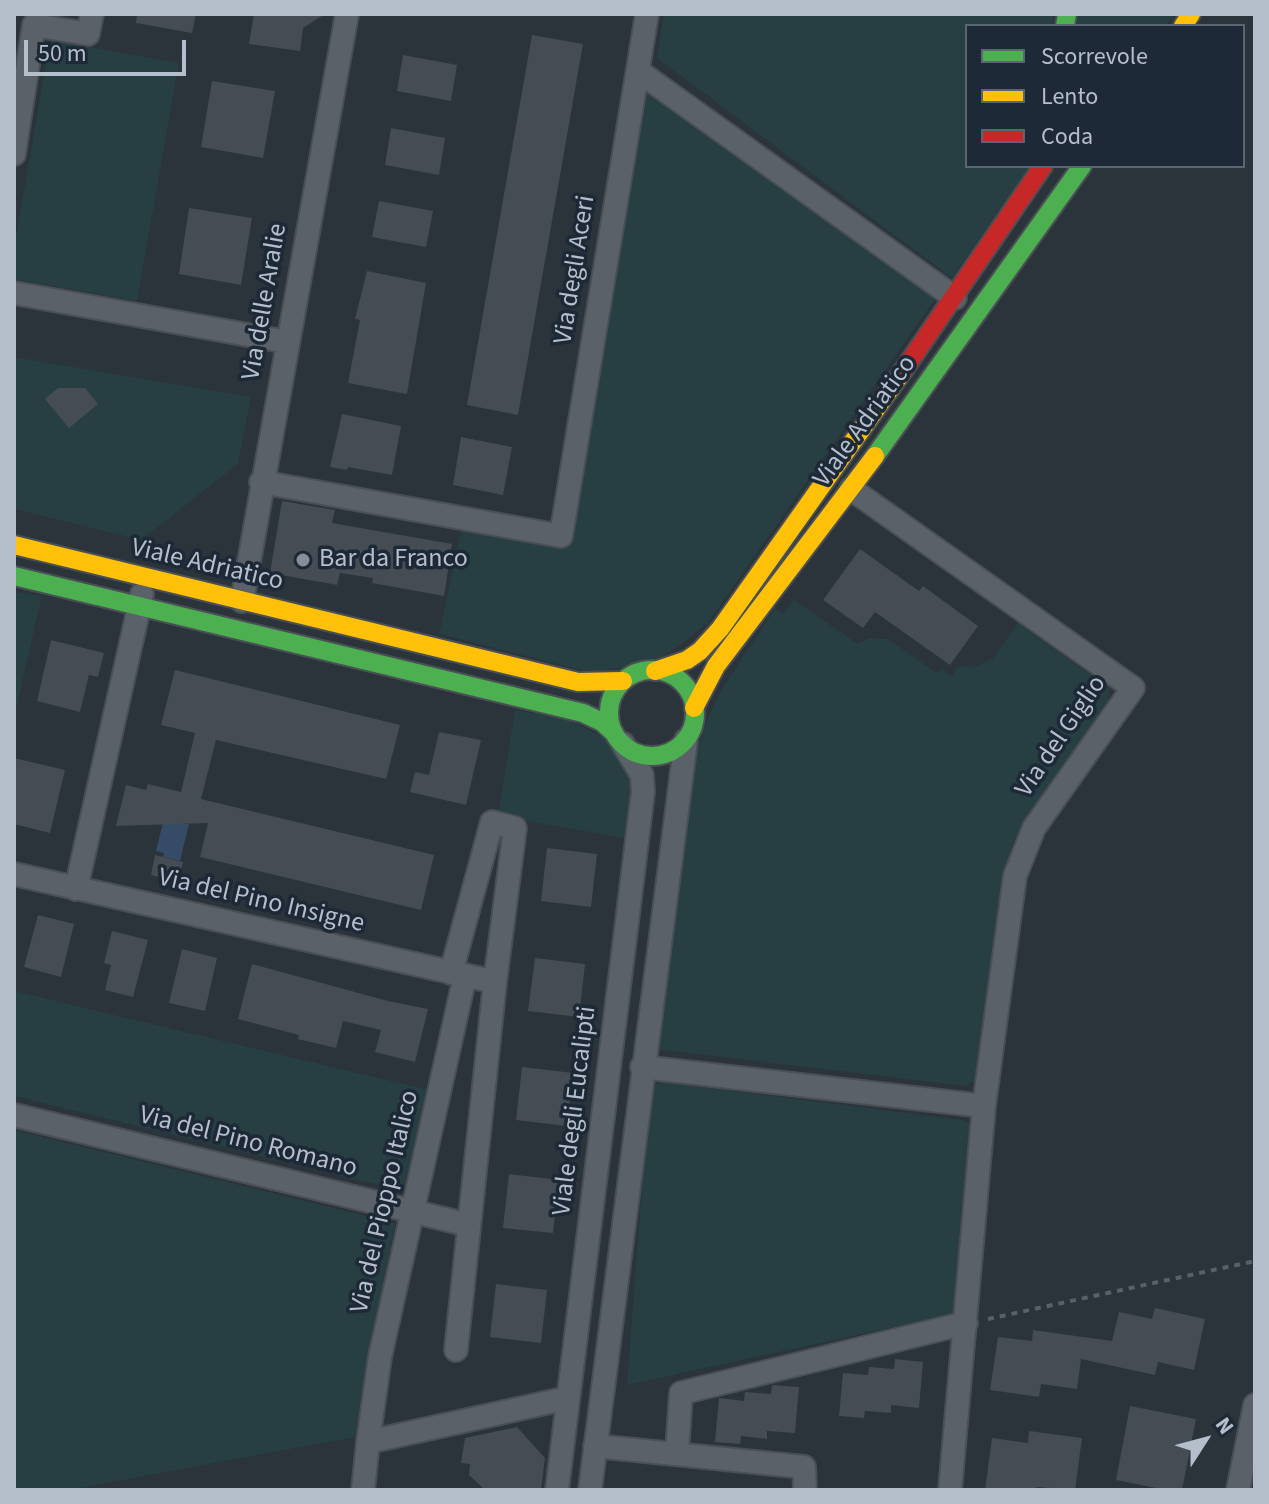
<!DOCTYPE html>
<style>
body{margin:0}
#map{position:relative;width:1269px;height:1504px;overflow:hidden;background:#2b333b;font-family:"Source Sans 3",sans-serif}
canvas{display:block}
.frame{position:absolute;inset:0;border:16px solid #b5bfcc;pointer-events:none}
.legend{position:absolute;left:965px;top:24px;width:280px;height:144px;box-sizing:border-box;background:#1d2937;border:2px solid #5a6573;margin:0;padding:10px 14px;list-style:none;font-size:24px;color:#b5bfcc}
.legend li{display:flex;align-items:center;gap:16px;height:40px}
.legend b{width:40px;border:2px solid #5a6573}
.north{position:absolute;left:1165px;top:1400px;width:80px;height:80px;-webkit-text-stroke:6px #1d2937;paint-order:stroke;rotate:54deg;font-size:22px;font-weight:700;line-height:32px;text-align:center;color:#b5bfcc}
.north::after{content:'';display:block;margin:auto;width:28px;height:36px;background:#b5bfcc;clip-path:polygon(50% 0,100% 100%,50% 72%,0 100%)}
.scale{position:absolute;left:24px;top:40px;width:162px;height:36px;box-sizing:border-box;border:4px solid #b5bfcc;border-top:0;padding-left:10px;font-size:24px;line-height:28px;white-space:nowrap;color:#b5bfcc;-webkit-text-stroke:6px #1d2937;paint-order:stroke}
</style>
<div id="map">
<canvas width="1269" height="1504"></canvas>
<div class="frame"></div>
<ul class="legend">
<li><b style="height:10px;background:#4caf50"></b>Scorrevole</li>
<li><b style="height:10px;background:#ffc107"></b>Lento</li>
<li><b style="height:10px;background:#c62828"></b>Coda</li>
</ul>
<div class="north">N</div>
<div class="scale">50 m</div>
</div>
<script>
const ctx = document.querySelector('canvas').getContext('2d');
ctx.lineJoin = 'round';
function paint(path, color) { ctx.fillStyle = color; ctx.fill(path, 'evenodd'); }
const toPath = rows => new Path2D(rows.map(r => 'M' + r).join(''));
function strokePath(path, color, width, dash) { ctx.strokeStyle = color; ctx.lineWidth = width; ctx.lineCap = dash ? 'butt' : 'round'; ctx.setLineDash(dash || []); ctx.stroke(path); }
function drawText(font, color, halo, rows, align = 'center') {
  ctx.font = font + ' "Source Sans 3",sans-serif'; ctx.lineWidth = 7; ctx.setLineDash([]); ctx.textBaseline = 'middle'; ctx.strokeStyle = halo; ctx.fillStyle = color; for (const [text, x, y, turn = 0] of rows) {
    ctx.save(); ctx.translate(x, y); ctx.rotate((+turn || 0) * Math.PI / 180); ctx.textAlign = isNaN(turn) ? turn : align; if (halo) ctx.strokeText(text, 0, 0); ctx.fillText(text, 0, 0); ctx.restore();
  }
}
paint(toPath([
 [664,14,1054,14,1052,26,967,26,967,166,1030,166,952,278,657,58],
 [1075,14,1174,14,1165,26,1074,26],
 [50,40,179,63,137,301,14,279,14,248],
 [648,89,936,298,707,624,675,649,647,664,589,672,439,634,462,527,570,545],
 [14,357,251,397,238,464,141,540,14,509],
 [14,592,42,596,14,718],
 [794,600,858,644,869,638,888,639,937,673,941,669,952,676,958,667,977,666,993,658,1018,623,1110,689,1108,701,1029,814,1014,841,1005,872,975,1080,967,1086,655,1049,692,766,709,715,722,689,775,608,783,614],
 [515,710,568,719,610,741,633,781,631,808,624,838,498,816],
 [14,991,429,1090,403,1191,14,1096],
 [661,1082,963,1120,972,1125,959,1313,627,1385,649,1092,652,1084],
 [14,1130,395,1223,355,1437,69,1490,14,1490]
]), '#273f42');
paint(toPath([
 [166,810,183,824,189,824,180,861,163,857,164,853,156,851]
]), '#364c66');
paint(toPath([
 [137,14,196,14,192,33,136,23],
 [254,14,325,14,303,28,300,51,249,44],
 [532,35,583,44,518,415,467,405],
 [403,55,457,65,451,101,397,91],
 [212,81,275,91,263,158,201,147],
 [391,128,445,138,439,175,385,165],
 [379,201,433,211,426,247,372,237],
 [189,208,252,218,241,285,179,274],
 [367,271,426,283,407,394,348,383,360,320,355,319],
 [58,388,85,388,98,404,69,428,45,399],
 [342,414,401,426,392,475,348,467,347,470,330,467],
 [461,437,512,447,503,495,453,485],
 [282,501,335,510,332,523,452,544,444,596,372,583,373,578,340,573,337,585,270,573],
 [860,549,919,591,923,586,978,626,950,665,875,612,863,628,823,600],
 [51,640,104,653,98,677,89,675,80,712,37,701],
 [175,670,400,725,386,779,216,740,201,799,434,855,421,910,200,857,208,823,116,826,126,785,146,790,148,784,181,792,195,733,161,725],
 [439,732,481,740,466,805,410,792,415,772,429,775],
 [14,758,65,770,50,833,14,824],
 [547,848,597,854,591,907,541,901],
 [155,855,183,862,178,882,151,875],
 [38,915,74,924,61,977,24,967],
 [112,931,148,940,133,997,105,990,111,965,104,963],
 [182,949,217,958,205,1011,169,1003],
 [535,958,585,964,579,1017,528,1011],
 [252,964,388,1001,428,1009,415,1062,375,1052,381,1030,343,1021,336,1048,298,1039,299,1035,238,1019],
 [522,1067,573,1073,567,1126,516,1120],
 [509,1174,559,1180,553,1233,503,1228],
 [496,1284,547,1290,541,1343,490,1337],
 [1155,1308,1205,1319,1194,1370,1158,1362,1155,1375,1081,1359,1077,1389,1041,1384,1039,1397,990,1390,998,1337,1032,1341,1033,1330,1112,1341,1119,1312,1152,1319],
 [895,1359,923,1362,919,1408,891,1405,891,1413,865,1411,864,1418,839,1416,843,1373,868,1375,869,1367,894,1369],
 [772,1385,799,1387,795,1433,767,1431,767,1439,741,1436,740,1444,715,1442,719,1398,744,1401,745,1392,771,1394],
 [1130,1406,1196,1419,1182,1490,1166,1490,1116,1480],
 [517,1427,545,1458,541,1490,485,1490,469,1475,470,1464,461,1463,465,1438],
 [1029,1431,1082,1438,1075,1490,1037,1487,1036,1490,985,1490,992,1438,1028,1443]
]), '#454c53');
const street = toPath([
 [638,71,955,298],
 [14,154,34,25,88,34,92,14],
 [14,293,287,342],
 [261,482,561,536,647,14],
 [851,489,1133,688,1034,828,1015,876,984,1106,950,1490],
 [242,601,347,14],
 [14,874,495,982],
 [76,889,142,594],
 [451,973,492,822,515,828,495,982,456,1350],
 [642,1067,984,1106],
 [14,1115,469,1225],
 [368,1442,380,1357,465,976],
 [595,1446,804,1467,805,1490],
 [677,1453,681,1393,966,1323],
 [363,1490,368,1442,568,1398],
 [557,1490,643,792,642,775,623,744],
 [590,1490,686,740],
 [1238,1490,1255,1405]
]);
const fast = toPath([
 [1065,26,1067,14],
 [875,456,1082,166],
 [14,576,583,713,602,722,614,733],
 '609 713a43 43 0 1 1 86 0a43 43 0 1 1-86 0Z'
]);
const slow = toPath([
 [1183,26,1191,14],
 [14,545,578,682,623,681],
 [655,671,687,660,700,651,720,629,903,371],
 [694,708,716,666,875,456]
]);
const jam = toPath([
 [903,371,1043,166]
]);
strokePath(street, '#494f55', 26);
strokePath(fast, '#494f55', 22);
strokePath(slow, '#494f55', 22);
strokePath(jam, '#494f55', 22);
strokePath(toPath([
 [988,1319,1255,1261]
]), '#596066', 4, [6, 6]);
strokePath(street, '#5b6169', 22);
strokePath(fast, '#4caf50', 18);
strokePath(slow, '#ffc107', 18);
strokePath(jam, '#c62828', 18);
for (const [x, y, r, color] of [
 [303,560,8,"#858e99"]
]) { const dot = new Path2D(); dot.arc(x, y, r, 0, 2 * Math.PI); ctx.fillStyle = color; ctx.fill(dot); strokePath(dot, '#1d2937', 3); }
drawText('26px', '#b5bfcc', '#1d2937', [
 ["Via degli Aceri",576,270,-81],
 ["Via delle Aralie",266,302,-80],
 ["Viale Adriatico",866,422,-54],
 ["Viale Adriatico",207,566,13],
 ["Via del Giglio",1062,737,-56],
 ["Via del Pino Insigne",261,902,13],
 ["Viale degli Eucalipti",576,1111,-83],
 ["Via del Pino Romano",248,1143,14],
 ["Via del Pioppo Italico",386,1202,-77]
]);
drawText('26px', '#b5bfcc', '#1d2937', [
 ["Bar da Franco",319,560]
], 'left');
</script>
